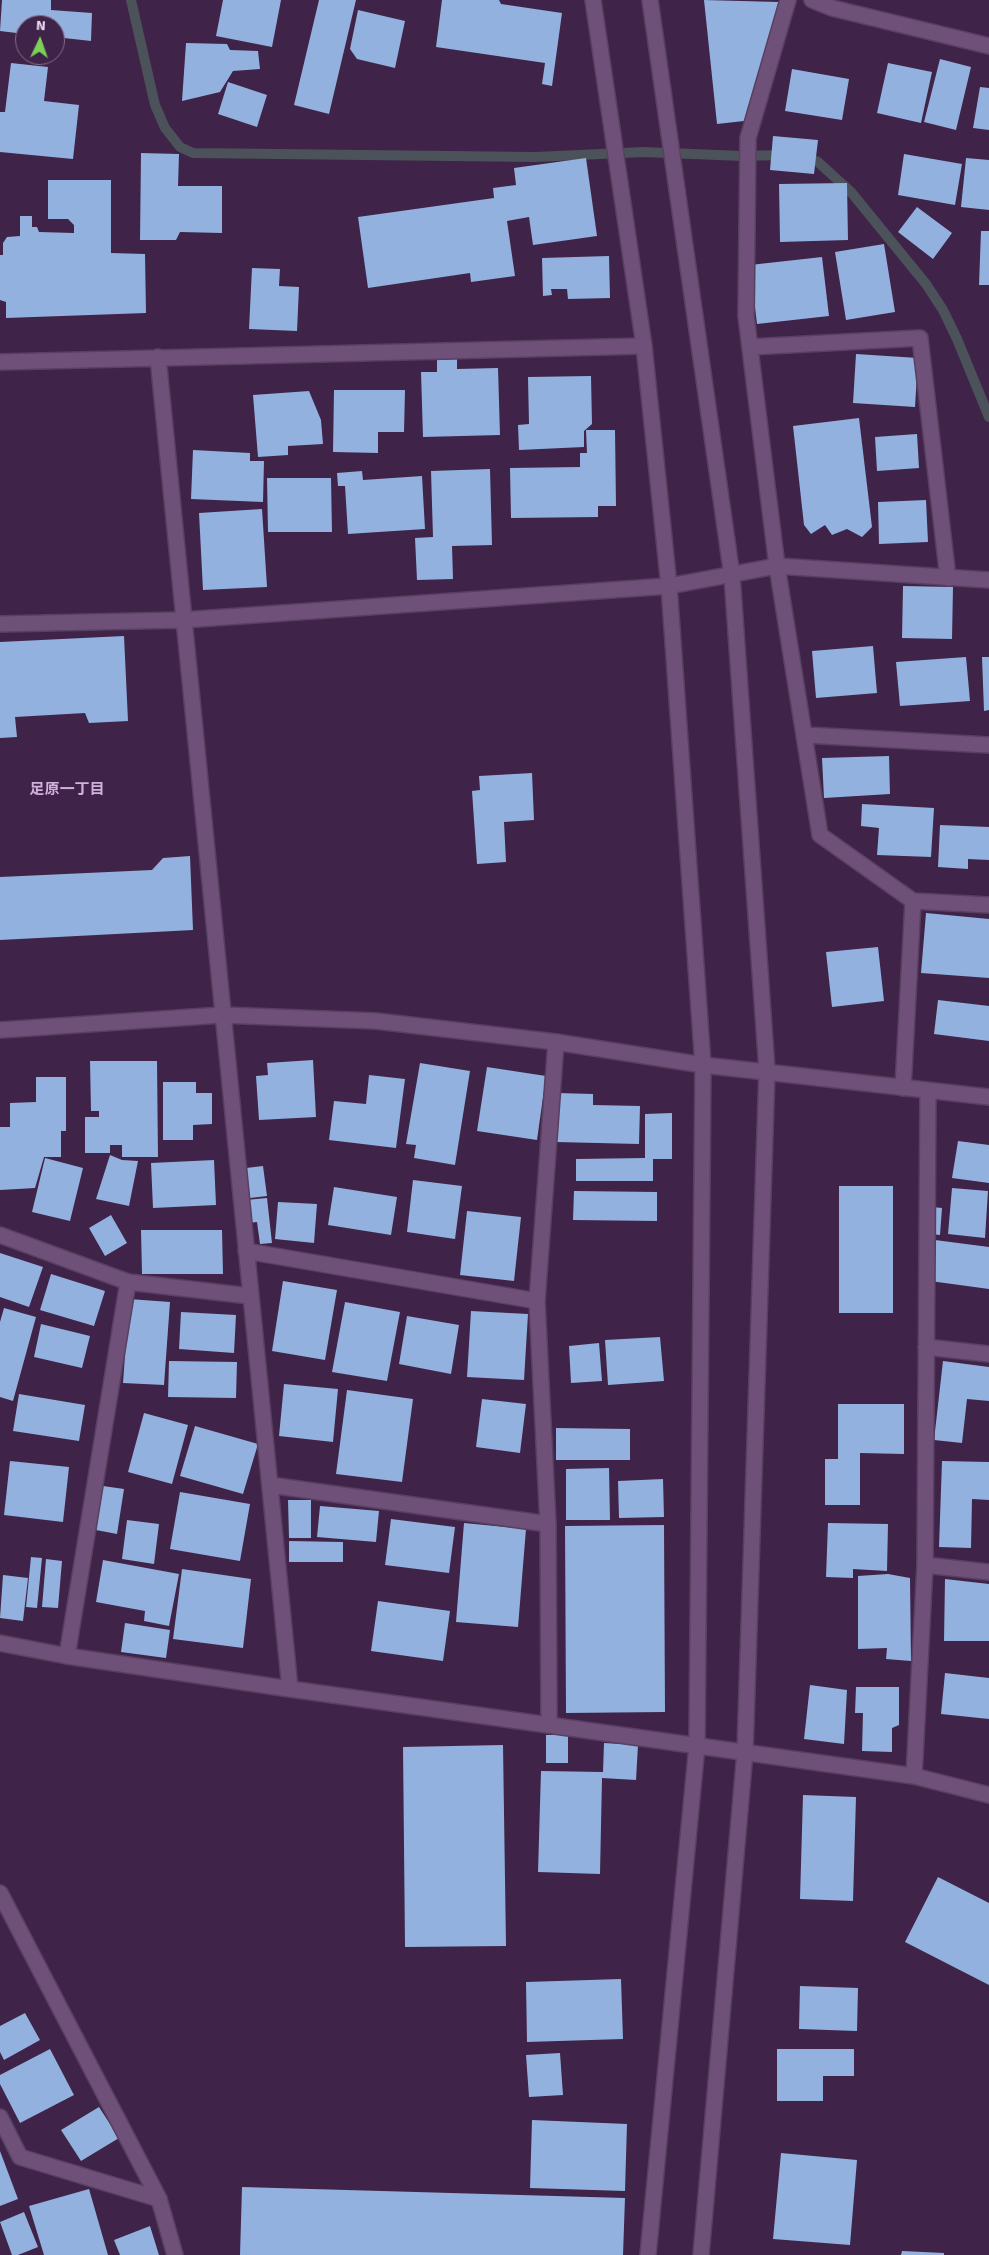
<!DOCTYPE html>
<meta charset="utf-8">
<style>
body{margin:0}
#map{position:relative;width:989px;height:2255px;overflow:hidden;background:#3f2348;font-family:Signika,sans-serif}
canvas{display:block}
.north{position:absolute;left:15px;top:15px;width:50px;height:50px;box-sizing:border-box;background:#3f2348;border:1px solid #836c8b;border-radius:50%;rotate:3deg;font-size:14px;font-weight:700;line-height:20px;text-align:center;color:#ead9f0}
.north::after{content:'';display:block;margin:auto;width:18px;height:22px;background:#7ad156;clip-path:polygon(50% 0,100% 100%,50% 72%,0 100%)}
</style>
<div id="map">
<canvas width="989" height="2255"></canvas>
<div class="north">N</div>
</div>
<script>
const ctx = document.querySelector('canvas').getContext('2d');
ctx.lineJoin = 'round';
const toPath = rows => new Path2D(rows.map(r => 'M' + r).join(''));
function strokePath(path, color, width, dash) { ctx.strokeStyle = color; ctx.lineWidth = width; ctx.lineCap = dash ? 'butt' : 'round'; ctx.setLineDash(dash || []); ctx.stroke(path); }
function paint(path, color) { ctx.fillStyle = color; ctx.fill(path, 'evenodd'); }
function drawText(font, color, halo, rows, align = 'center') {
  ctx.font = font + ' Signika,"Noto Sans JP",sans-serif'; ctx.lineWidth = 5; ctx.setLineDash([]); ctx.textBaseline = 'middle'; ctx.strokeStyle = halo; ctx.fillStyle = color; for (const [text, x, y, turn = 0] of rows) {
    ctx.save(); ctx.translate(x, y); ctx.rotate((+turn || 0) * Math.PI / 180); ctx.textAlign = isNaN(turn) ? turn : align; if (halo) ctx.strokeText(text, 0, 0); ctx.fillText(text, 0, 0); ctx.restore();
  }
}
strokePath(toPath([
 [131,0,155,105,165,128,180,147,193,153,535,157,644,152,742,156,784,155],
 [803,156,818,162,851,192,926,284,943,310,957,339,989,417]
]), '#4b5259', 10);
paint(toPath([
 [2,0,51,0,51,10,92,13,91,41,55,37,55,25,25,25,25,34,0,31],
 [223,0,281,0,272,47,216,36],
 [319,0,356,0,329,114,294,105],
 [442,0,499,0,501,4,562,13,552,86,542,84,545,63,436,47],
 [704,0,779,2,744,121,717,124],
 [358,10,405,21,395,68,357,59,350,49],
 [186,43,227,44,230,50,258,51,260,69,233,71,220,92,182,101],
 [940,59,971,67,956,130,924,122],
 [11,63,48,67,44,101,79,105,73,159,0,152,0,112,5,112],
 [888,63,932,72,921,123,877,113],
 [792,69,849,79,842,120,785,111],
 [228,82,267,95,257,127,218,114],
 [980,87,989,88,989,130,973,128],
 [773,136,818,140,814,174,770,170],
 [141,153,179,154,178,186,222,186,222,233,180,232,176,240,140,240],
 [904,154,962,164,955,205,898,195],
 [586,158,597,236,533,245,529,217,507,221,515,276,471,282,470,273,368,288,358,217,494,198,493,188,516,185,514,168],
 [966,158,989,160,989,210,961,207],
 [48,180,111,180,111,253,145,254,146,313,6,318,6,302,0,300,0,255,3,255,3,243,7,237,20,236,20,216,32,216,32,227,37,227,39,232,74,233,74,225,68,219,48,219],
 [847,183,848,240,780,242,779,184],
 [917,207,952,233,933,259,898,232],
 [981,231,989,231,989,285,979,285],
 [884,244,895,312,846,320,835,252],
 [609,256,610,298,568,299,567,289,551,289,552,295,543,296,542,258],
 [822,257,829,316,757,324,750,265],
 [252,268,280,269,279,286,299,287,297,331,249,329],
 [856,354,918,358,915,407,853,403],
 [457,359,457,369,498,368,500,435,423,437,421,372,437,372,437,360],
 [591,376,592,424,584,431,584,447,519,450,518,425,529,424,528,377],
 [334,390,405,390,404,432,378,432,378,453,333,452],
 [309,391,321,420,323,444,288,446,288,455,258,457,253,395],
 [859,418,872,527,862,537,847,529,832,535,825,525,811,534,804,525,793,426],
 [586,430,615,430,616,506,598,506,598,517,511,518,510,468,580,467,580,453,587,453],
 [917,434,919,468,877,471,875,437],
 [193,450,250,453,250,461,264,461,263,502,191,499],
 [490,469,492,545,452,546,453,579,417,580,415,538,433,537,431,471],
 [362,471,363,480,422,476,425,529,348,534,345,486,338,486,337,473],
 [267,478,331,478,332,532,268,532],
 [926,500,928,542,879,544,878,502],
 [262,509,267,587,203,590,199,513],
 [903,586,953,587,952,639,902,638],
 [124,636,128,721,89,723,85,713,15,717,17,737,0,738,0,642],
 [873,646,877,693,816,698,812,651],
 [966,657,970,701,900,706,896,662],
 [982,657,989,657,989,710,984,711],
 [889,756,890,794,824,798,822,758],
 [532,773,534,820,504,822,506,862,477,864,472,791,480,790,479,776],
 [862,804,934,808,931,857,877,855,879,828,861,826],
 [940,825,989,827,989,860,968,859,968,869,938,867],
 [190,856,193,930,0,940,0,877,152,870,163,858],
 [926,913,989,919,989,978,921,973],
 [878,947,884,1001,832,1007,826,952],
 [938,1000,989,1006,989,1041,934,1034],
 [313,1060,316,1117,259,1120,256,1076,268,1075,267,1063],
 [90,1061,157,1061,158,1157,122,1157,122,1145,110,1145,110,1153,85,1153,85,1117,99,1117,99,1111,91,1111],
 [420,1063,470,1071,455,1165,414,1158,416,1145,406,1144],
 [487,1067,546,1076,537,1140,477,1131],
 [369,1075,405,1079,396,1148,329,1140,334,1101,366,1104],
 [36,1077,66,1077,66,1131,61,1131,61,1157,44,1157,35,1188,0,1190,0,1127,10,1127,10,1103,36,1102],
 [163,1082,196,1082,196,1093,212,1093,212,1124,193,1125,193,1140,163,1140],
 [557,1093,593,1094,593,1105,640,1106,639,1144,556,1142],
 [672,1113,672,1159,653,1159,653,1181,576,1181,576,1159,645,1158,645,1114],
 [958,1141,989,1145,989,1183,952,1178],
 [110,1155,122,1160,138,1161,129,1206,96,1199],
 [45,1158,83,1168,70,1221,32,1212],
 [214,1160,216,1205,153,1208,151,1163],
 [263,1166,267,1196,250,1198,246,1168],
 [413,1180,462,1186,455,1239,407,1232],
 [839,1186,893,1186,893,1313,839,1313],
 [334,1187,397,1197,391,1235,328,1225],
 [952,1188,988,1191,985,1238,948,1234],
 [574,1191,657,1192,657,1221,573,1220],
 [267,1198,272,1243,260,1244,257,1222,249,1223,246,1200],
 [278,1202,317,1204,314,1243,275,1239],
 [922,1206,942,1208,940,1235,920,1233],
 [467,1211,521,1217,514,1281,460,1275],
 [111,1215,127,1243,105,1256,89,1228],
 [141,1230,222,1230,223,1274,142,1274],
 [935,1240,989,1247,989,1289,930,1281],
 [0,1253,43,1267,29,1307,0,1297],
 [51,1274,105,1291,94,1326,40,1310],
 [283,1281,337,1290,325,1360,272,1351],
 [129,1299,170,1302,164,1385,123,1383],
 [345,1302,400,1312,387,1381,332,1372],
 [4,1308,36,1317,13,1401,0,1397,0,1322],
 [471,1311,528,1314,524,1380,467,1377],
 [181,1312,236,1315,234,1353,179,1349],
 [407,1316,459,1325,451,1374,399,1364],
 [41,1324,90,1336,82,1368,34,1357],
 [660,1337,664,1381,608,1385,605,1340],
 [599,1343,602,1381,571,1383,569,1346],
 [169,1361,237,1362,236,1398,168,1397],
 [943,1361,989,1367,989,1401,967,1399,962,1443,934,1440],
 [284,1384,338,1389,333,1442,279,1436],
 [347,1390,413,1399,402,1482,336,1474],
 [19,1394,85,1405,79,1441,13,1431],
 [482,1399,526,1404,520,1453,476,1447],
 [838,1404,904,1404,904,1454,860,1453,860,1505,825,1505,825,1459,838,1459],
 [144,1413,188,1425,172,1484,128,1472],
 [195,1426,258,1444,243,1494,180,1476],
 [556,1428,630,1429,630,1460,556,1460],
 [10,1461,69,1467,63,1522,4,1515],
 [942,1461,989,1462,989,1500,972,1499,971,1548,939,1547],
 [609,1468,610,1520,566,1520,566,1469],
 [663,1479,664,1517,619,1518,618,1481],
 [103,1486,124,1489,117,1534,96,1530],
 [180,1492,250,1504,240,1561,170,1549],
 [288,1500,311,1500,311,1538,289,1538],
 [320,1506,379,1511,376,1542,317,1537],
 [391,1519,455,1527,449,1573,385,1565],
 [127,1520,159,1524,154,1564,122,1559],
 [464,1523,526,1529,518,1627,456,1622],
 [828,1523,888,1524,887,1571,853,1569,853,1578,826,1577],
 [664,1525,665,1712,566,1713,565,1526],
 [289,1541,343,1542,343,1562,289,1562],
 [31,1557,42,1558,37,1608,26,1607],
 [46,1559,62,1561,58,1608,42,1607],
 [103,1560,179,1574,169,1626,144,1621,145,1611,96,1602],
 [182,1569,251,1579,243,1648,173,1639],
 [888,1574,910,1578,911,1661,886,1659,887,1648,858,1649,858,1576],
 [3,1575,28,1578,23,1621,0,1618],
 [945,1579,989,1584,989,1641,944,1641],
 [378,1601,450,1611,443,1661,371,1651],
 [125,1623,170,1630,166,1658,121,1652],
 [945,1673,989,1678,989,1719,941,1714],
 [810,1685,847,1690,844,1744,804,1739],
 [856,1687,899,1687,899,1725,892,1728,892,1752,862,1751,863,1713,855,1713],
 [546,1735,568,1735,568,1763,546,1763],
 [604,1743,638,1745,636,1780,602,1778,600,1874,538,1872,541,1771,603,1772],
 [503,1745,506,1946,405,1947,403,1747],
 [803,1795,856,1797,853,1901,800,1899],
 [938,1877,989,1903,989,1985,905,1942],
 [621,1979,623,2039,527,2042,526,1982],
 [800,1986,858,1988,857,2031,799,2029],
 [25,2013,40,2040,4,2060,0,2052,0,2026],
 [50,2049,74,2095,20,2123,0,2084,0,2075],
 [777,2049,854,2049,854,2076,823,2076,823,2101,777,2101],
 [560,2053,563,2095,529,2097,526,2055],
 [99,2107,119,2138,81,2161,61,2130],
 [532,2120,627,2124,625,2191,530,2188],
 [0,2151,18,2199,0,2206],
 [781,2153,857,2160,850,2245,773,2239],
 [242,2187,625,2198,623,2255,240,2255],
 [89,2189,108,2255,44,2255,29,2206],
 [24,2212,38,2247,18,2255,12,2255,0,2222],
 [150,2226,159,2255,120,2255,114,2240],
 [902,2251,944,2253,944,2255,901,2255]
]), '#92b1de');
const lane = toPath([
 [0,2117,20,2157,159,2199]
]);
const street = toPath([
 [788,0,748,138,746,316,777,566,820,835,913,901],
 [812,0,832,8,989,46],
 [750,347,920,338,948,578],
 [158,357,290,1689],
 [0,362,644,346],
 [0,624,183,620,669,586,777,566,989,580],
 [805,735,989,745],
 [903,1088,913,901,989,905],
 [0,1235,128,1282,250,1296],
 [246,1251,537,1301],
 [926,1347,989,1354],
 [270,1485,548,1524],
 [925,1565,989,1572],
 [0,1643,67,1656,290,1689,914,1776,989,1795],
 [67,1656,128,1282],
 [549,1725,548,1524,537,1301,556,1042],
 [914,1776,925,1565,928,1091],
 [0,1893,159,2199,175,2255]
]);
const secondary = toPath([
 [593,0,644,346,669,586,703,1065,697,1745,648,2255],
 [650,0,732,576,767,1070,745,1752,701,2255],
 [0,1030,222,1015,376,1021,556,1042,703,1065,989,1097]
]);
strokePath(lane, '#584060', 18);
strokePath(street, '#584060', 18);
strokePath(secondary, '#584060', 18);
strokePath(lane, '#6f5079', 15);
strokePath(street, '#6f5079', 15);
strokePath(secondary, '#6f5079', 15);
drawText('bold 15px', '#d2b0dd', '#3f2348', [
 ["足原一丁目",67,790]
]);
</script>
